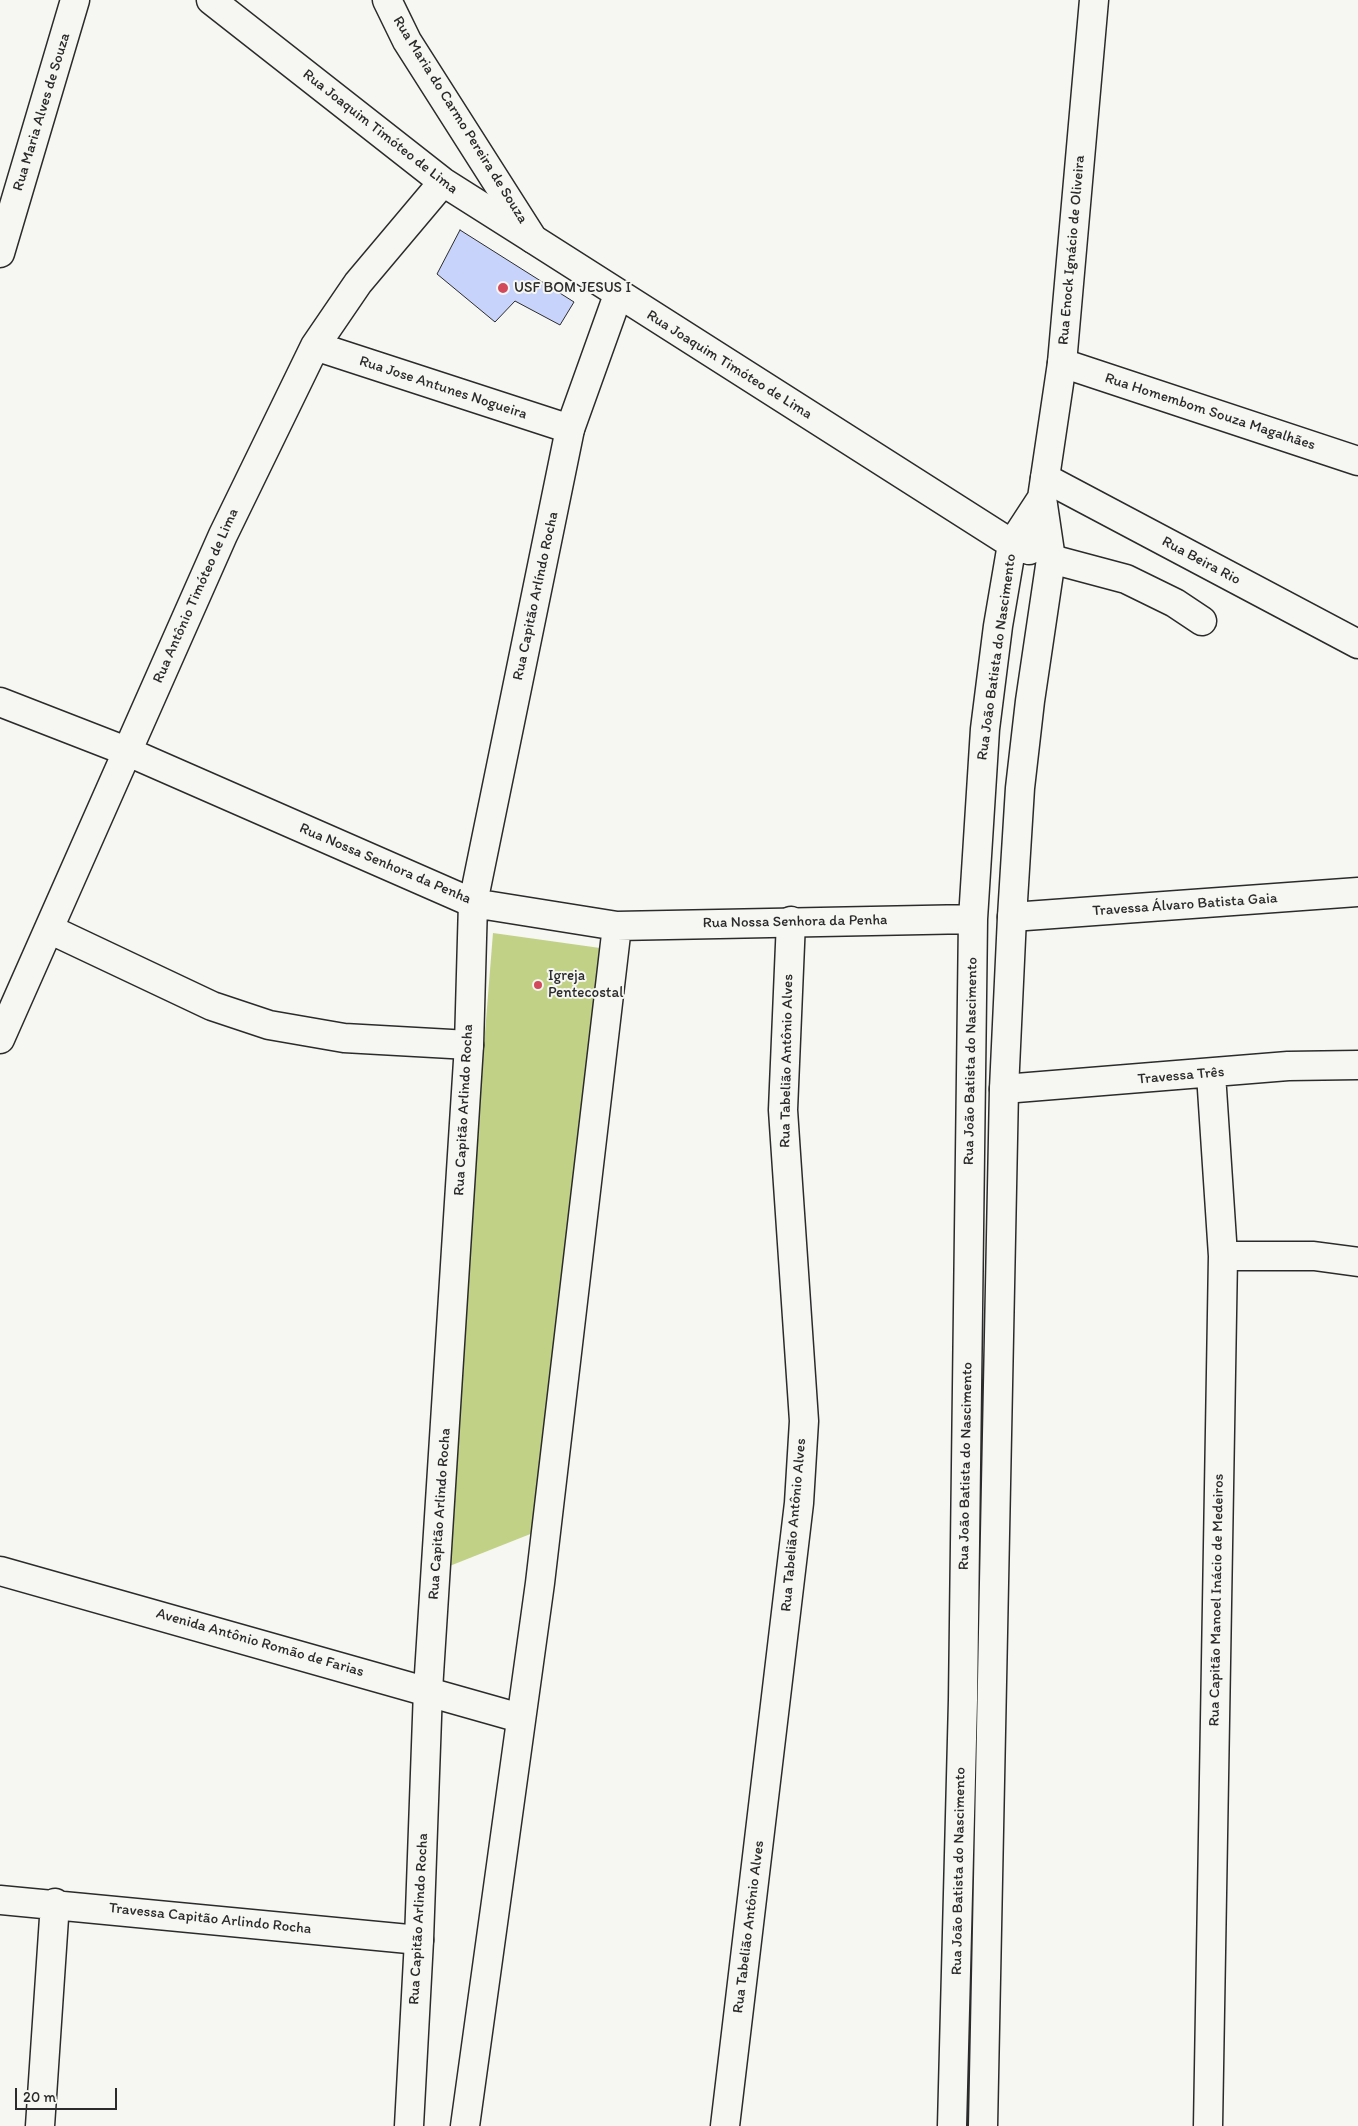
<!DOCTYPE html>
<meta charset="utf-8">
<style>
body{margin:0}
#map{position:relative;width:1358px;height:2126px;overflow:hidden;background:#f6f6f2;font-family:Itim,sans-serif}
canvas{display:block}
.scale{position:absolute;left:15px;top:2088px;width:102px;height:22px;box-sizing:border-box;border:2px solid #2b2b2b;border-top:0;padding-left:6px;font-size:15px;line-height:18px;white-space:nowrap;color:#2b2b2b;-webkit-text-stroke:4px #f6f6f2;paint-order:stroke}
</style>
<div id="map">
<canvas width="1358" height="2126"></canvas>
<div class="scale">20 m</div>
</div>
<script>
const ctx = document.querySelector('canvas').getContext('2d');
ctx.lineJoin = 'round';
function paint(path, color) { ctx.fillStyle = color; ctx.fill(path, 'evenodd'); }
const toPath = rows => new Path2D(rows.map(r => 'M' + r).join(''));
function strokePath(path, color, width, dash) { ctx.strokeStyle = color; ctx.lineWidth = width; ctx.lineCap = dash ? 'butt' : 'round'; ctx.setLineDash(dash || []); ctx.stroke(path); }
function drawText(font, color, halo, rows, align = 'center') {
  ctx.font = font + ' Itim,sans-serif'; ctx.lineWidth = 4; ctx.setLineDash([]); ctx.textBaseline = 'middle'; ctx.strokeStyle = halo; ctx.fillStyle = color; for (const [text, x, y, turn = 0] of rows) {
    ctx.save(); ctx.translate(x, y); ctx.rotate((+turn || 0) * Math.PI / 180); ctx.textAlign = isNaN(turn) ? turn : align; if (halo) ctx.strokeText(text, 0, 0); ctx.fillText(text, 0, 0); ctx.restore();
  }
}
paint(toPath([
 [493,933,600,948,545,1513,538,1531,442,1569]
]), '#c1d185');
const building = toPath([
 [460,230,574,302,560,325,515,301,495,322,437,274,460,230]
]);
paint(building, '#c7d3fa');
strokePath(building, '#2b2b2b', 1);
const minor = toPath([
 [211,0,443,182,533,239],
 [0,253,75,0],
 [315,346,570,429],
 [1062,363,1358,461],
 [1045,478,1358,644],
 [1051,559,1126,579,1175,603,1202,621],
 [0,702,126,751,473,903],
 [1012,917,1358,892],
 [49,929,212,1006,269,1025,344,1038,469,1045],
 [0,1039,223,535,315,346,358,283,443,182],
 [1004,1089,1288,1066,1358,1065],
 [1223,1256,1314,1256,1358,1262],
 [0,1900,419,1940],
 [40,2126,55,1903],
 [725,2126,799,1503,804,1421,783,1110,791,921],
 [1208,2126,1223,1256,1211,1074]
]);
const tertiary = toPath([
 [0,1571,520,1718]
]);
const secondary = toPath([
 [387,0,407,41,533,239,1012,544,1029,550],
 [473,903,617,926,973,919],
 [409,2126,419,1940,428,1690,469,1045,473,903,570,429,618,295],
 [465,2126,540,1583,617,926],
 [952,2126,963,1700,973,919,985,729,998,626,1012,544,1042,498],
 [983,2126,1004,1089,1012,917,1020,788,1030,701,1051,559,1042,498,1062,363,1094,0]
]);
strokePath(minor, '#2b2b2b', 31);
strokePath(tertiary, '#2b2b2b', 31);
strokePath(secondary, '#2b2b2b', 31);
strokePath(minor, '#f6f6f2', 28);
strokePath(tertiary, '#f6f6f2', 28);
strokePath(secondary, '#f6f6f2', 28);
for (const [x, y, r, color] of [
 [503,288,6,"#d1495b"],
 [538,985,5,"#d1495b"]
]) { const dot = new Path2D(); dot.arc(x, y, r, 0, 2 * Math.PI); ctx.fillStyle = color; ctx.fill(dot); strokePath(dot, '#f6f6f2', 2); }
drawText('15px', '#2b2b2b', '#f6f6f2', [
 ["Rua Maria Alves de Souza",42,112,-73],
 ["Rua Maria do Carmo Pereira de Souza",460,120,58],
 ["Rua Joaquim Timóteo de Lima",380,132,38],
 ["Rua Enock Ignácio de Oliveira",1072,250,-85],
 ["Rua Joaquim Timóteo de Lima",729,365,32],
 ["Rua Jose Antunes Nogueira",443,388,18],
 ["Rua Homembom Souza Magalhães",1210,412,18],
 ["Rua Beira Rio",1201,561,28],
 ["Rua Antônio Timóteo de Lima",196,596,-66],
 ["Rua Capitão Arlíndo Rocha",536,596,-78],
 ["Rua João Batista do Nascimento",997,657,-82],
 ["Rua Nossa Senhora da Penha",385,864,23],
 ["Travessa Álvaro Batista Gaia",1185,905,-4],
 ["Rua Nossa Senhora da Penha",795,922,-1],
 ["Rua Tabelião Antônio Alves",787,1061,-89],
 ["Rua João Batista do Nascimento",971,1061,-89],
 ["Travessa Três",1181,1076,-5],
 ["Rua Capitão Arlindo Rocha",464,1110,-87],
 ["Rua João Batista do Nascimento",966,1466,-89],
 ["Rua Capitão Arlindo Rocha",440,1514,-86],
 ["Rua Tabelião Antônio Alves",794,1525,-85],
 ["Rua Capitão Manoel Inácio de Medeiros",1217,1600,-89],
 ["Avenida Antônio Romão de Farias",260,1643,16],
 ["Rua João Batista do Nascimento",959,1871,-89],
 ["Travessa Capitão Arlindo Rocha",210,1919,6],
 ["Rua Capitão Arlindo Rocha",419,1919,-87],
 ["Rua Tabelião Antônio Alves",749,1927,-83]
]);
drawText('15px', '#2b2b2b', '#f6f6f2', [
 ["USF BOM JESUS I",514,288],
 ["Igreja",548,976],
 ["Pentecostal",548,993]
], 'left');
</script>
